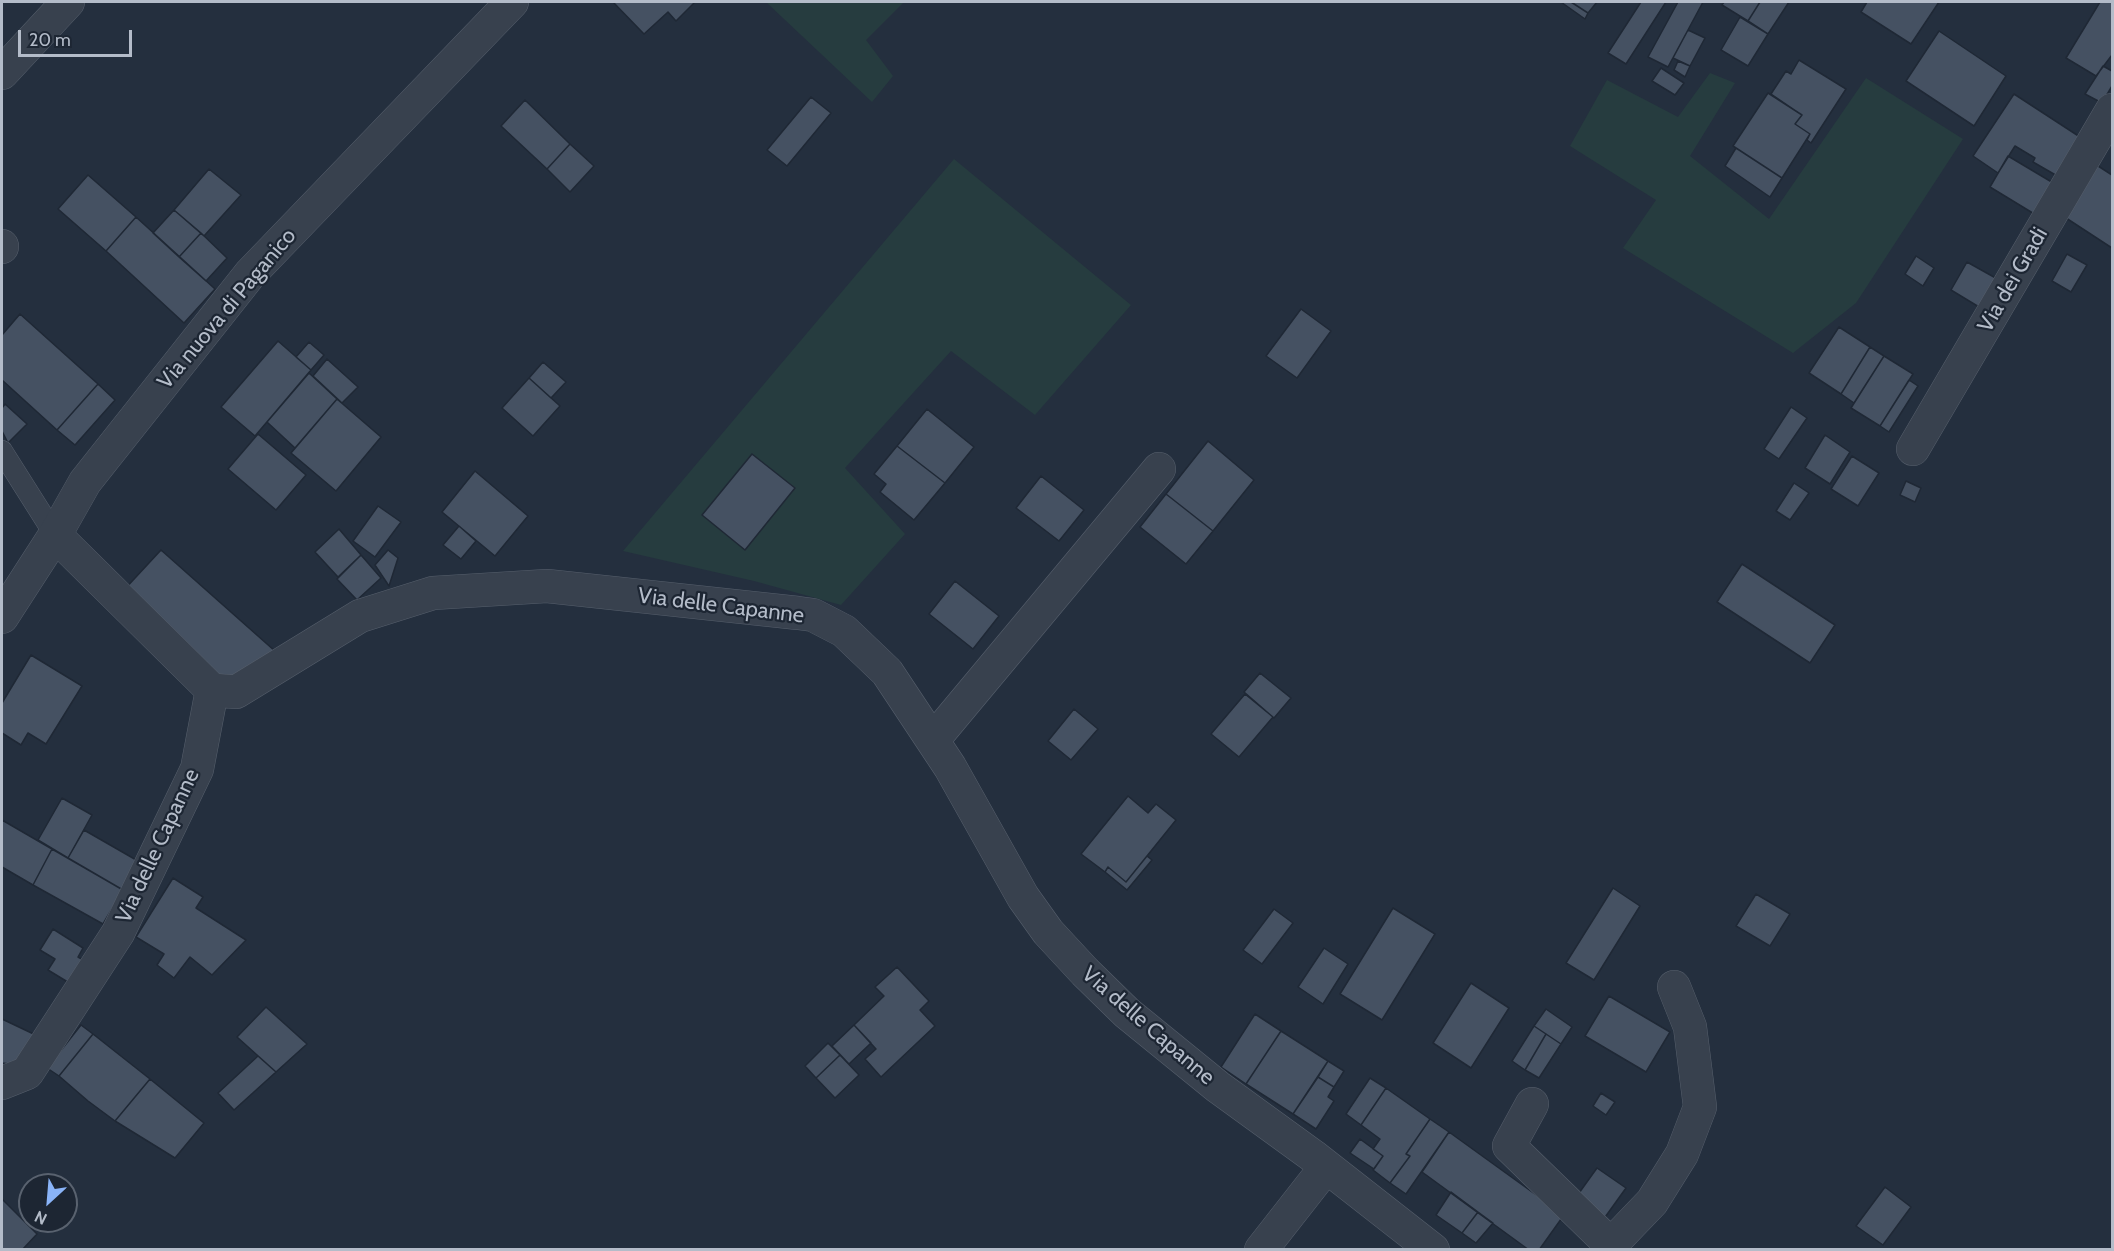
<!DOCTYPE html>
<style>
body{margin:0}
#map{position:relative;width:2114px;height:1251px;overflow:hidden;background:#242f3e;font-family:Cabin,sans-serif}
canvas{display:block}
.frame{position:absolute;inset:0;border:3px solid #b4bcc9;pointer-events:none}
.north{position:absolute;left:18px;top:1173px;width:60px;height:60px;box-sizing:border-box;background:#1d2633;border:2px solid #59626f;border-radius:50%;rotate:206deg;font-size:16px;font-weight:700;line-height:24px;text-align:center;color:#b4bcc9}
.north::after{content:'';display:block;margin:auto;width:21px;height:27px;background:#8ab4f8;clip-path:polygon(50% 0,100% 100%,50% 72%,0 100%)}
.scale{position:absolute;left:18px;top:30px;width:114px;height:27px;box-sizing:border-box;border:3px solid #b4bcc9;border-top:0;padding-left:8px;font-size:18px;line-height:21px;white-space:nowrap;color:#b4bcc9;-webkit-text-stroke:4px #1d2633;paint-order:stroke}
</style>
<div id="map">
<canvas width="2114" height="1251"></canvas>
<div class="frame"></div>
<div class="north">N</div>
<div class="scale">20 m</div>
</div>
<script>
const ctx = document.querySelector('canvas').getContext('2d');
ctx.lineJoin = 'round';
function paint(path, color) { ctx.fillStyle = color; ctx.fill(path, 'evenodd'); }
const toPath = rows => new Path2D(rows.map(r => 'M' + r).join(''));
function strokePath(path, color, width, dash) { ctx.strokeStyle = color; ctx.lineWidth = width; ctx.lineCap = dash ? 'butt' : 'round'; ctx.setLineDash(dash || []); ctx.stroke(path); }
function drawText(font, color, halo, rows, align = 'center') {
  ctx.font = font + ' Cabin,sans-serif'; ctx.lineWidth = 4.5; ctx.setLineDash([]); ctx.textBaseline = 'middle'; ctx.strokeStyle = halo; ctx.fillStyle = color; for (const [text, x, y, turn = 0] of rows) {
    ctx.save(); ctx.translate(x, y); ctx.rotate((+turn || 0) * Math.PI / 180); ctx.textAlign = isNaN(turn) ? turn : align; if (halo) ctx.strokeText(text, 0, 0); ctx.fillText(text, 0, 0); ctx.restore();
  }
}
paint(toPath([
 [766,2,904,2,866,40,893,76,872,102],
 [1710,73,1735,83,1690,156,1769,219,1866,78,1963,139,1856,303,1793,353,1623,248,1656,200,1570,146,1607,80,1678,117],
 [954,159,1131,305,1035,415,951,351,845,468,905,534,841,605,754,581,623,551]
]), '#263c3f');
const building = toPath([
 [613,2,695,2,676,21,668,12,644,34,613,2],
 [1561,2,1571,2,1588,13,1585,19,1561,2],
 [1571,2,1597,2,1588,13,1571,2],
 [1641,2,1666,2,1626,64,1608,53,1641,2],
 [1678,2,1703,2,1668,67,1648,57,1678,2],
 [1724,2,1760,2,1748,21,1722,5,1724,2],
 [1760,2,1789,2,1768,34,1748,21,1760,2],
 [1867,2,1939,2,1911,44,1861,12,1867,2],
 [2100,2,2112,2,2112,55,2096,76,2066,58,2100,2],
 [1740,17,1768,34,1748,66,1721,50,1740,17],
 [1688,30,1705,38,1690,66,1673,58,1688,30],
 [1939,31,2006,76,1974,126,1906,81,1939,31],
 [1799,60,1846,89,1811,143,1807,140,1810,134,1795,124,1802,115,1771,94,1786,71,1791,74,1799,60],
 [1678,61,1690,66,1685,77,1674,70,1678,61],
 [2103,66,2112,71,2112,86,2102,103,2085,94,2103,66],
 [1661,68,1684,83,1675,95,1652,81,1661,68],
 [1768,93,1802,115,1795,124,1810,134,1782,178,1733,146,1768,93],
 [2014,94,2080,137,2059,177,2033,162,2035,158,2015,146,1998,173,1973,156,2014,94],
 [811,97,831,113,787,166,767,150,811,97],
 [525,100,570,144,547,169,501,126,525,100],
 [570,144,594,166,570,192,547,169,570,144],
 [1736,148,1782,178,1770,197,1725,166,1736,148],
 [2008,156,2055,184,2036,215,1990,187,2008,156],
 [2095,164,2112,175,2112,248,2063,216,2095,164],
 [209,169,241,195,204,236,174,210,209,169],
 [88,175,136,217,106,251,58,209,88,175],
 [174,210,201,233,179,257,153,233,174,210],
 [136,217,215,289,184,323,106,251,136,217],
 [201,233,227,258,206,281,179,257,201,233],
 [2067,254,2087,265,2071,292,2052,281,2067,254],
 [1916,256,1934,268,1923,286,1905,274,1916,256],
 [1967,262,2001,281,1984,310,1951,290,1967,262],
 [1301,309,1331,331,1297,378,1266,356,1301,309],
 [20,314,98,384,57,430,2,380,2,335,20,314],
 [1839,327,1870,347,1841,394,1809,373,1839,327],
 [278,341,311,370,255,436,221,407,278,341],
 [309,342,324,355,311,370,296,357,309,342],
 [1870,347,1884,356,1854,403,1841,394,1870,347],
 [1884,356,1913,374,1880,426,1851,408,1884,356],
 [327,359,358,387,342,403,313,376,327,359],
 [543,362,566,382,551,398,529,378,543,362],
 [309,373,337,399,295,448,267,422,309,373],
 [529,378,560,406,533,436,502,408,529,378],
 [1909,380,1918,386,1889,432,1880,426,1909,380],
 [98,384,115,400,75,445,57,430,98,384],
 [337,399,381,437,336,491,291,453,337,399],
 [5,404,27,424,8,443,2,431,2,408,5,404],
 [1791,407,1807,418,1779,459,1764,449,1791,407],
 [927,409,974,447,945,483,897,446,927,409],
 [258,434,306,475,276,510,228,469,258,434],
 [1825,435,1850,452,1830,484,1805,468,1825,435],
 [1208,441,1254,480,1213,531,1166,494,1208,441],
 [897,446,945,483,914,520,880,492,886,484,874,474,897,446],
 [752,454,795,488,745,550,702,515,752,454],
 [1852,456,1879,473,1858,506,1831,489,1852,456],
 [475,471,528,516,495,556,442,512,475,471],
 [1041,476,1084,510,1059,541,1016,508,1041,476],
 [1906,481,1921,488,1915,502,1900,495,1906,481],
 [1794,483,1809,493,1790,520,1776,511,1794,483],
 [1166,494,1213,531,1186,564,1140,527,1166,494],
 [378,506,401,522,375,557,353,541,378,506],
 [459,526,476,541,461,559,443,545,459,526],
 [339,529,361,555,338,577,315,552,339,529],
 [161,550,276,652,234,676,217,677,123,591,161,550],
 [388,550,398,558,389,586,375,565,388,550],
 [361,555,381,578,357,600,337,579,361,555],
 [1742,564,1835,625,1810,663,1717,602,1742,564],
 [955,581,999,616,973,649,929,614,955,581],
 [31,655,82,686,46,744,28,733,21,745,2,733,2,703,31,655],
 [1260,673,1291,698,1274,718,1244,692,1260,673],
 [1245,694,1273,717,1239,757,1211,734,1245,694],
 [1074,709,1098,729,1071,760,1048,741,1074,709],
 [1128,796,1148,813,1156,804,1176,820,1126,882,1108,867,1105,872,1081,854,1128,796],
 [62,798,92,815,68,858,38,840,62,798],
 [2,820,52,849,33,885,2,867,2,820],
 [84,830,138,861,123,890,68,858,84,830],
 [52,849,123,890,103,924,33,885,52,849],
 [1147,856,1152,860,1127,890,1105,872,1108,867,1126,882,1147,856],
 [173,878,203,897,196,908,246,940,212,975,190,957,174,978,157,965,164,954,136,937,173,878],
 [1613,888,1640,906,1594,980,1566,963,1613,888],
 [1756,894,1790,914,1770,946,1736,926,1756,894],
 [1393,908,1435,934,1382,1020,1340,994,1393,908],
 [1274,909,1293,923,1262,964,1243,950,1274,909],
 [53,929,83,948,78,957,85,961,71,984,48,970,55,959,40,950,53,929],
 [1324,948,1348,964,1323,1004,1298,987,1324,948],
 [897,967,929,1001,920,1010,935,1026,881,1077,865,1059,876,1049,854,1025,884,996,875,987,897,967],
 [1471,983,1509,1008,1471,1068,1433,1043,1471,983],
 [1609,996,1670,1032,1646,1072,1585,1036,1609,996],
 [266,1007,307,1044,276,1072,237,1037,266,1007],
 [1546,1009,1572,1027,1561,1044,1534,1026,1546,1009],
 [1255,1014,1281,1031,1246,1084,1221,1067,1255,1014],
 [2,1019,42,1038,17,1065,2,1063,2,1019],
 [81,1025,93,1034,59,1076,47,1068,81,1025],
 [854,1025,871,1043,849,1064,832,1046,854,1025],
 [1534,1026,1546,1034,1525,1070,1512,1061,1534,1026],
 [1281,1031,1328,1061,1293,1114,1246,1084,1281,1031],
 [93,1034,150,1079,115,1121,88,1101,59,1076,93,1034],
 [1546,1034,1561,1044,1539,1078,1525,1070,1546,1034],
 [828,1043,840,1055,816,1078,805,1066,828,1043],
 [840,1055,859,1075,835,1098,816,1078,840,1055],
 [258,1056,276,1072,234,1110,218,1093,258,1056],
 [1328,1061,1344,1071,1334,1087,1318,1077,1328,1061],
 [1318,1077,1334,1087,1328,1097,1334,1101,1316,1129,1293,1114,1318,1077],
 [1370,1078,1386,1088,1361,1125,1346,1114,1370,1078],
 [150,1079,204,1123,175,1158,115,1121,150,1079],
 [1386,1088,1430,1119,1406,1154,1410,1156,1390,1183,1373,1170,1383,1156,1373,1149,1380,1139,1361,1125,1386,1088],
 [1601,1093,1615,1102,1606,1115,1593,1106,1601,1093],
 [1430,1119,1449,1132,1406,1194,1390,1183,1410,1156,1406,1154,1430,1119],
 [1449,1132,1564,1215,1539,1250,1529,1250,1422,1172,1449,1132],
 [1360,1139,1383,1156,1374,1169,1350,1153,1360,1139],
 [1597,1168,1626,1188,1603,1220,1574,1200,1597,1168],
 [1885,1187,1911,1207,1883,1245,1856,1226,1885,1187],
 [1451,1192,1478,1212,1462,1233,1436,1215,1451,1192],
 [2,1199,37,1234,22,1250,2,1250,2,1199],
 [1478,1212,1493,1223,1476,1243,1462,1233,1478,1212]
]);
paint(building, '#455162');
strokePath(building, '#1f2835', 1.5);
const service = toPath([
 [2,451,55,535]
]);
const minor = toPath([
 [2,73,68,2],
 [2,246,2,247],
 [1913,449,2112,110],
 [55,535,212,690],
 [2,617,55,535,85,482,250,274,512,2],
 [933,740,1159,469],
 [2,1083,27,1073,118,933,197,769,212,690,236,692,360,616,433,593,547,586,798,613,813,615,844,631,887,672,950,767,1023,897,1048,932,1085,972,1127,1013,1218,1087,1313,1156,1433,1250],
 [1532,1104,1509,1146,1611,1245],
 [1261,1250,1326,1167],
 [1606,1250,1652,1202,1682,1154,1700,1107,1690,1027,1674,987]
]);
strokePath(service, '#565f6c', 22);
strokePath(minor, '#565f6c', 34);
strokePath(service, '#38414e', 21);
strokePath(minor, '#38414e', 33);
drawText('22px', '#b4bcc9', '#1d2633', [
 ["Via dei Gradi",2013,280,-60],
 ["Via nuova di Paganico",227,309,-50],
 ["Via delle Capanne",721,606,7],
 ["Via delle Capanne",158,846,-65],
 ["Via delle Capanne",1148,1026,41]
]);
</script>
